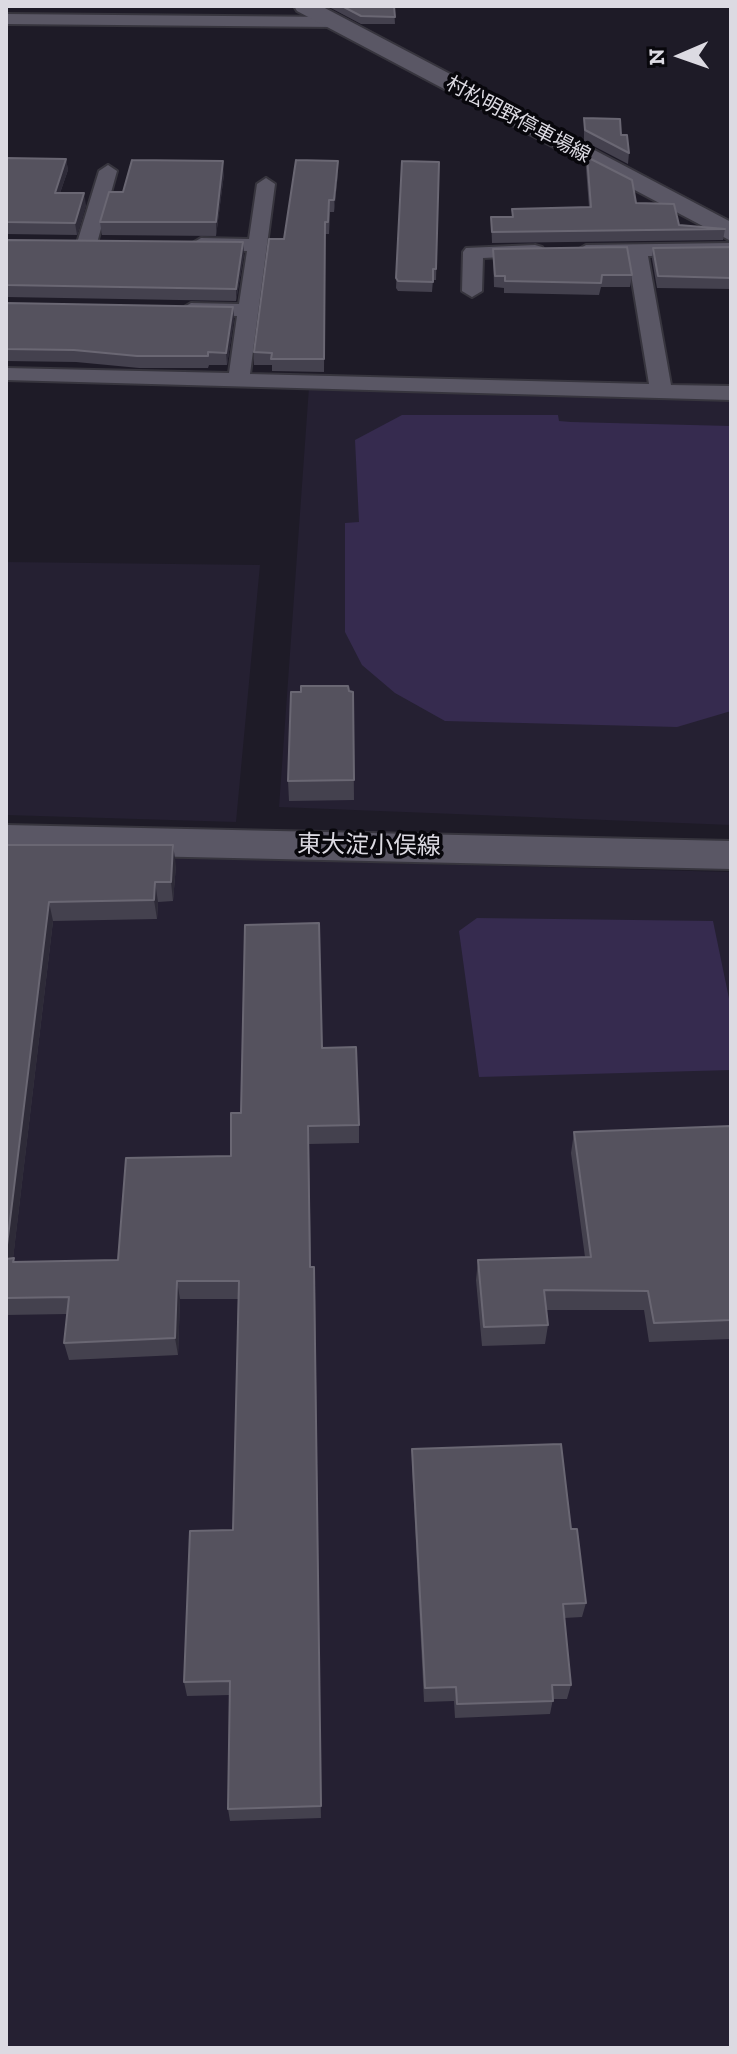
<!DOCTYPE html>
<meta charset="utf-8">
<style>
body{margin:0}
#map{position:relative;width:737px;height:2054px;overflow:hidden;background:#1e1b27;font-family:"Zilla Slab",serif}
canvas{display:block}
.frame{position:absolute;inset:0;border:8px solid #dcdae2;pointer-events:none}
.north{position:absolute;left:641px;top:16px;width:80px;height:80px;-webkit-text-stroke:6px #08070c;paint-order:stroke;rotate:268deg;font-size:22px;font-weight:700;line-height:32px;text-align:center;color:#dcdae2}
.north::after{content:'';display:block;margin:auto;width:28px;height:36px;background:#dcdae2;clip-path:polygon(50% 0,100% 100%,50% 72%,0 100%)}
</style>
<div id="map">
<canvas width="737" height="2054"></canvas>
<div class="frame"></div>
<div class="north">N</div>
</div>
<script>
const ctx = document.querySelector('canvas').getContext('2d');
ctx.lineJoin = 'round';
function paint(path, color) { ctx.fillStyle = color; ctx.fill(path, 'evenodd'); }
const toPath = rows => new Path2D(rows.map(r => 'M' + r).join(''));
function strokePath(path, color, width, dash) { ctx.strokeStyle = color; ctx.lineWidth = width; ctx.lineCap = dash ? 'butt' : 'round'; ctx.setLineDash(dash || []); ctx.stroke(path); }
function drawText(font, color, halo, rows, align = 'center') {
  ctx.font = font + ' "Zilla Slab","Noto Sans JP",serif'; ctx.lineWidth = 7; ctx.setLineDash([]); ctx.textBaseline = 'middle'; ctx.strokeStyle = halo; ctx.fillStyle = color; for (const [text, x, y, turn = 0] of rows) {
    ctx.save(); ctx.translate(x, y); ctx.rotate((+turn || 0) * Math.PI / 180); ctx.textAlign = isNaN(turn) ? turn : align; if (halo) ctx.strokeText(text, 0, 0); ctx.fillText(text, 0, 0); ctx.restore();
  }
}
paint(toPath([
 [309,387,731,401,731,825,279,807],
 [6,562,260,565,236,822,6,815],
 [6,853,731,872,731,2048,6,2048]
]), '#252032');
paint(toPath([
 [402,415,558,415,559,421,571,422,731,426,731,711,677,727,445,721,395,693,362,665,345,632,345,523,359,522,355,440],
 [477,918,713,921,731,1008,731,1070,479,1077,459,931]
]), '#362b4f');
const street = toPath([
 [6,14,336,17,344,22,336,27,6,24,6,14],
 [108,165,117,171,97,243,87,249,80,247,77,243,99,171,108,165],
 [266,178,275,184,250,374,649,384,628,256,586,257,576,251,586,245,731,243,731,255,648,256,671,385,731,386,731,400,6,380,6,368,229,373,237,316,191,315,181,309,191,303,239,304,247,251,201,250,191,244,201,238,249,239,257,184,266,178],
 [535,245,542,247,545,251,542,255,483,258,482,291,472,297,462,291,463,252,466,248,535,245]
]);
const secondary = toPath([
 [294,6,321,6,731,222,731,241,297,11,294,6],
 [6,825,731,841,731,869,6,853,6,825]
]);
strokePath(street, '#37353e', 4);
strokePath(secondary, '#37353e', 4);
paint(street, '#5a5765');
paint(secondary, '#5a5765');
paint(toPath([
 [327,6,394,6,395,24,361,24],
 [584,118,621,135,629,153,628,164,584,141],
 [587,157,636,203,679,225,725,229,723,240,492,243,491,217,512,217,512,209,589,207,586,168],
 [6,158,66,159,68,170,60,193,86,205,77,235,6,234],
 [402,161,439,162,436,280,433,280,432,292,398,291,396,288],
 [338,173,334,212,330,212,329,234,325,234,324,372,272,371,272,365,254,365,254,352,284,239],
 [224,174,216,236,102,235,100,222,123,192],
 [6,240,244,254,236,301,6,297],
 [731,247,731,289,657,288,652,259,653,248],
 [493,249,632,275,630,287,601,287,599,295,504,293,504,288,494,287],
 [6,303,233,307,234,319,227,365,209,365,208,368,139,368,76,362,6,361],
 [349,691,353,692,354,800,289,801,288,781],
 [6,845,176,865,173,901,158,902,157,919,53,921,13,1258,15,1262,118,1260,231,1156,241,1113,322,1048,359,1125,359,1143,309,1144,311,1267,314,1267,315,1285,321,1818,230,1821,228,1809,230,1695,187,1696,184,1682,233,1530,238,1299,180,1299,178,1355,69,1360,64,1343,67,1314,6,1315],
 [731,1126,731,1339,649,1342,644,1310,546,1310,548,1325,545,1344,482,1346,476,1280,478,1260,585,1257,571,1153,574,1132],
 [412,1449,571,1529,586,1603,582,1617,564,1618,571,1685,567,1699,553,1699,550,1714,455,1718,454,1701,424,1702,412,1466]
]), '#44414e');
paint(toPath([
 [66,159,68,170,56,204,55,193],
 [223,161,224,174,216,236,216,222],
 [338,161,338,173,334,212,334,200],
 [84,193,86,205,77,235,75,223],
 [243,242,244,254,236,301,236,289],
 [233,307,234,319,227,365,226,353],
 [173,845,176,865,173,901,171,882],
 [155,882,158,902,157,919,154,900],
 [49,902,53,921,11,1276,6,1261,6,1253],
 [314,1267,315,1285,321,1818,321,1806],
 [177,1281,180,1299,178,1355,175,1338]
]), '#2e2b38');
const building = toPath([
 [342,6,394,6,395,17,361,16,342,6],
 [584,118,620,119,621,135,627,135,629,153,585,130,584,118],
 [587,157,632,180,636,203,674,204,679,225,725,229,492,232,491,217,513,217,512,209,591,207,587,157],
 [6,158,66,159,55,193,84,193,75,223,6,222,6,158],
 [132,160,223,161,216,222,100,222,109,192,123,192,132,160],
 [296,160,338,161,334,200,329,200,328,222,325,222,324,359,271,359,272,353,254,352,269,239,284,239,296,160],
 [402,161,439,162,436,269,433,269,433,282,398,281,396,278,402,161],
 [6,240,243,242,236,289,6,285,6,240],
 [627,247,632,275,602,275,601,283,505,281,505,276,495,276,493,249,627,247],
 [731,247,731,278,658,276,653,248,731,247],
 [6,303,233,307,226,353,208,352,208,356,137,356,74,350,6,349,6,303],
 [301,686,348,686,349,691,353,692,354,780,288,781,291,692,301,692,301,686],
 [6,845,173,845,171,882,155,882,154,900,49,902,6,1253,6,845],
 [319,923,322,1048,356,1047,359,1125,308,1126,310,1267,314,1267,321,1806,228,1809,230,1681,184,1682,190,1531,233,1530,239,1281,177,1281,175,1338,64,1343,69,1297,6,1298,6,1259,14,1258,13,1262,118,1260,126,1158,231,1156,231,1113,241,1113,245,925,319,923],
 [731,1126,731,1320,654,1323,648,1291,544,1290,548,1325,484,1327,478,1260,591,1257,574,1132,731,1126],
 [561,1444,571,1529,577,1529,586,1603,563,1604,571,1685,552,1685,553,1701,457,1704,456,1687,425,1688,412,1449,561,1444]
]);
paint(building, '#55525e');
strokePath(building, '#6a6773', 2);
drawText('20px', '#dcdae2', '#08070c', [
 ["村松明野停車場線",518,120,28]
]);
drawText('24px', '#dcdae2', '#08070c', [
 ["東大淀小俣線",369,846,1]
]);
</script>
